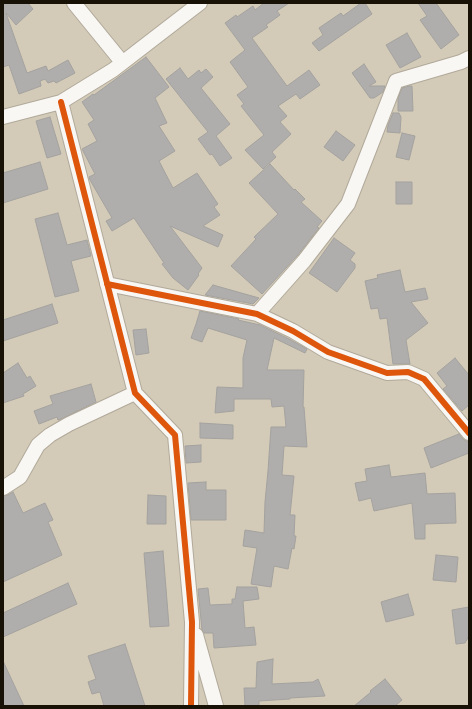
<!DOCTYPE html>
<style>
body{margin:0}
#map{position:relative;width:472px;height:709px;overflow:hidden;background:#d3cab7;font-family:"Golos Text",sans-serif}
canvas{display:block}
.frame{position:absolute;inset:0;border:4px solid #181206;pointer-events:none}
</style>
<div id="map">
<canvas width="472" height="709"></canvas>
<div class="frame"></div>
</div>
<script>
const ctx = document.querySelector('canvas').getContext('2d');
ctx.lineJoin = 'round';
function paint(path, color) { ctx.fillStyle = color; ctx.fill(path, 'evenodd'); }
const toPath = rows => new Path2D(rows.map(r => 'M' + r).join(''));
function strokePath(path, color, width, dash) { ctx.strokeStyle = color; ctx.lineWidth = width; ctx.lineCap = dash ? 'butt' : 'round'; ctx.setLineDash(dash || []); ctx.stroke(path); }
const building = toPath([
 [3,3,28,3,33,9,16,25,6,13,27,73,46,66,48,71,68,60,75,73,56,83,54,81,48,83,45,79,40,81,41,86,19,94,9,65,3,67,3,3],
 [264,3,289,3,277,11,280,15,266,25,268,27,252,38,287,86,309,70,320,85,300,99,296,94,278,106,287,116,280,122,291,134,272,152,276,157,263,169,245,150,264,135,241,106,244,104,237,95,248,87,230,62,245,50,225,23,236,15,237,17,253,6,255,10,264,3],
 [361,3,365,3,372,14,319,51,312,43,323,35,319,28,341,13,343,16,361,3],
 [418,3,436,3,459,35,441,49,420,20,427,16,418,3],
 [407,33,421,57,400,68,386,45,407,33],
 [146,57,169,87,155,98,167,123,159,126,175,151,159,161,173,188,197,173,218,204,214,207,220,215,203,226,223,235,218,247,170,226,202,268,198,274,199,275,188,290,173,278,162,264,164,263,134,218,112,231,106,221,112,218,90,180,89,177,95,174,82,149,97,141,88,124,94,120,82,102,93,94,94,95,146,57],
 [364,64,376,82,369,86,385,86,383,92,374,98,370,98,352,73,364,64],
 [180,68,188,79,199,70,201,73,206,69,213,77,201,88,230,124,216,136,232,158,220,166,212,154,210,155,198,139,208,132,166,79,180,68],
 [409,86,412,86,413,111,398,111,398,98,402,88,409,86],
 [393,113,399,113,401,117,400,133,387,132,388,125,393,113],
 [50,117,61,154,47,158,36,121,50,117],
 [336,131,355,145,343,161,324,147,336,131],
 [402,133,415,136,409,160,396,157,402,133],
 [40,162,48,189,3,203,3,173,40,162],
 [270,164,294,190,295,189,305,199,301,202,322,221,317,227,319,228,297,256,262,294,231,266,256,239,254,237,278,214,249,183,270,164],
 [396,182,412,182,412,204,396,204,396,182],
 [58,213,67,245,87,240,91,256,71,261,79,291,55,297,35,219,58,213],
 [334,238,355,253,350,260,355,264,355,268,337,292,309,273,334,238],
 [400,270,405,292,425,288,428,299,411,302,428,323,406,340,410,364,393,364,387,318,380,319,378,308,371,309,365,281,378,278,377,275,400,270],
 [213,285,259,298,253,304,205,295,213,285],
 [52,304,58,323,3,341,3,320,52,304],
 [200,311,239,319,238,320,260,325,289,339,307,349,305,353,274,338,267,370,304,370,303,407,304,407,307,447,284,446,282,475,294,476,290,515,295,515,294,536,296,536,294,549,292,548,288,569,274,566,271,587,251,584,257,548,243,546,245,530,264,533,265,502,268,471,271,427,286,427,284,406,272,407,271,399,234,399,234,411,215,413,217,387,243,388,243,358,247,340,208,328,202,342,191,338,196,324,200,311],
 [146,329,149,353,136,355,133,330,146,329],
 [455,358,469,375,469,405,462,411,443,389,447,386,437,373,455,358],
 [18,363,27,378,30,376,36,386,23,394,24,396,3,403,3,373,18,363],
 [91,384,96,402,59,420,58,420,57,417,39,424,34,411,53,404,50,396,91,384],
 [200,423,233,425,233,439,200,438,200,423],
 [459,434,463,439,466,441,469,441,469,453,431,468,424,448,459,434],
 [201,445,201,462,186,463,185,446,201,445],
 [389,465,391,477,425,473,427,494,455,493,456,523,425,524,425,539,415,539,412,503,374,511,371,498,359,501,355,483,367,481,365,469,389,465],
 [206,482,206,490,226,490,226,520,191,520,188,483,206,482],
 [13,492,23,513,45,503,53,520,48,522,62,555,3,582,3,496,8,495,13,492],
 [148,495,166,496,166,524,147,524,148,495],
 [163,551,169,626,150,627,144,553,163,551],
 [436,555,458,557,456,582,433,580,436,555],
 [68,583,77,604,3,637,3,613,68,583],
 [237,587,257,587,259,599,243,601,245,628,254,627,256,645,214,648,213,633,204,633,202,630,198,589,208,588,210,605,232,604,232,599,235,599,237,587],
 [408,594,414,615,386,622,381,602,408,594],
 [469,607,469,636,465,643,456,644,452,610,469,607],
 [125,644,145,706,104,706,100,692,92,694,88,682,96,679,88,656,125,644],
 [273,659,272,684,313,682,318,679,325,696,290,698,290,699,259,701,259,706,245,706,244,688,256,688,257,662,273,659],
 [3,661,24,706,3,706,3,661],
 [385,679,402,700,395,706,354,706,371,692,370,691,385,679]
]);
paint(building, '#b0aeac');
strokePath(building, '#a3a29f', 1);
const minor = toPath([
 [74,3,122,62],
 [61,102,135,393,175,435,192,622,191,706],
 [3,117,61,102,113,70,200,3],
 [107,284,257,314,293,331,328,352,387,373,408,372,424,379,469,433],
 [257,314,304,261,348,204,396,81,461,62,469,58],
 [3,488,20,477,38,445,50,435,69,424,135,393],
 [196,635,216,706]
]);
strokePath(minor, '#b1a99a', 16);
strokePath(minor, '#f8f7f4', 14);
strokePath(toPath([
 [61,102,135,393,175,435,192,622,191,706],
 [107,284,257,314,293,331,328,352,387,373,408,372,424,379,469,433]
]), '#de550c', 6);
</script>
